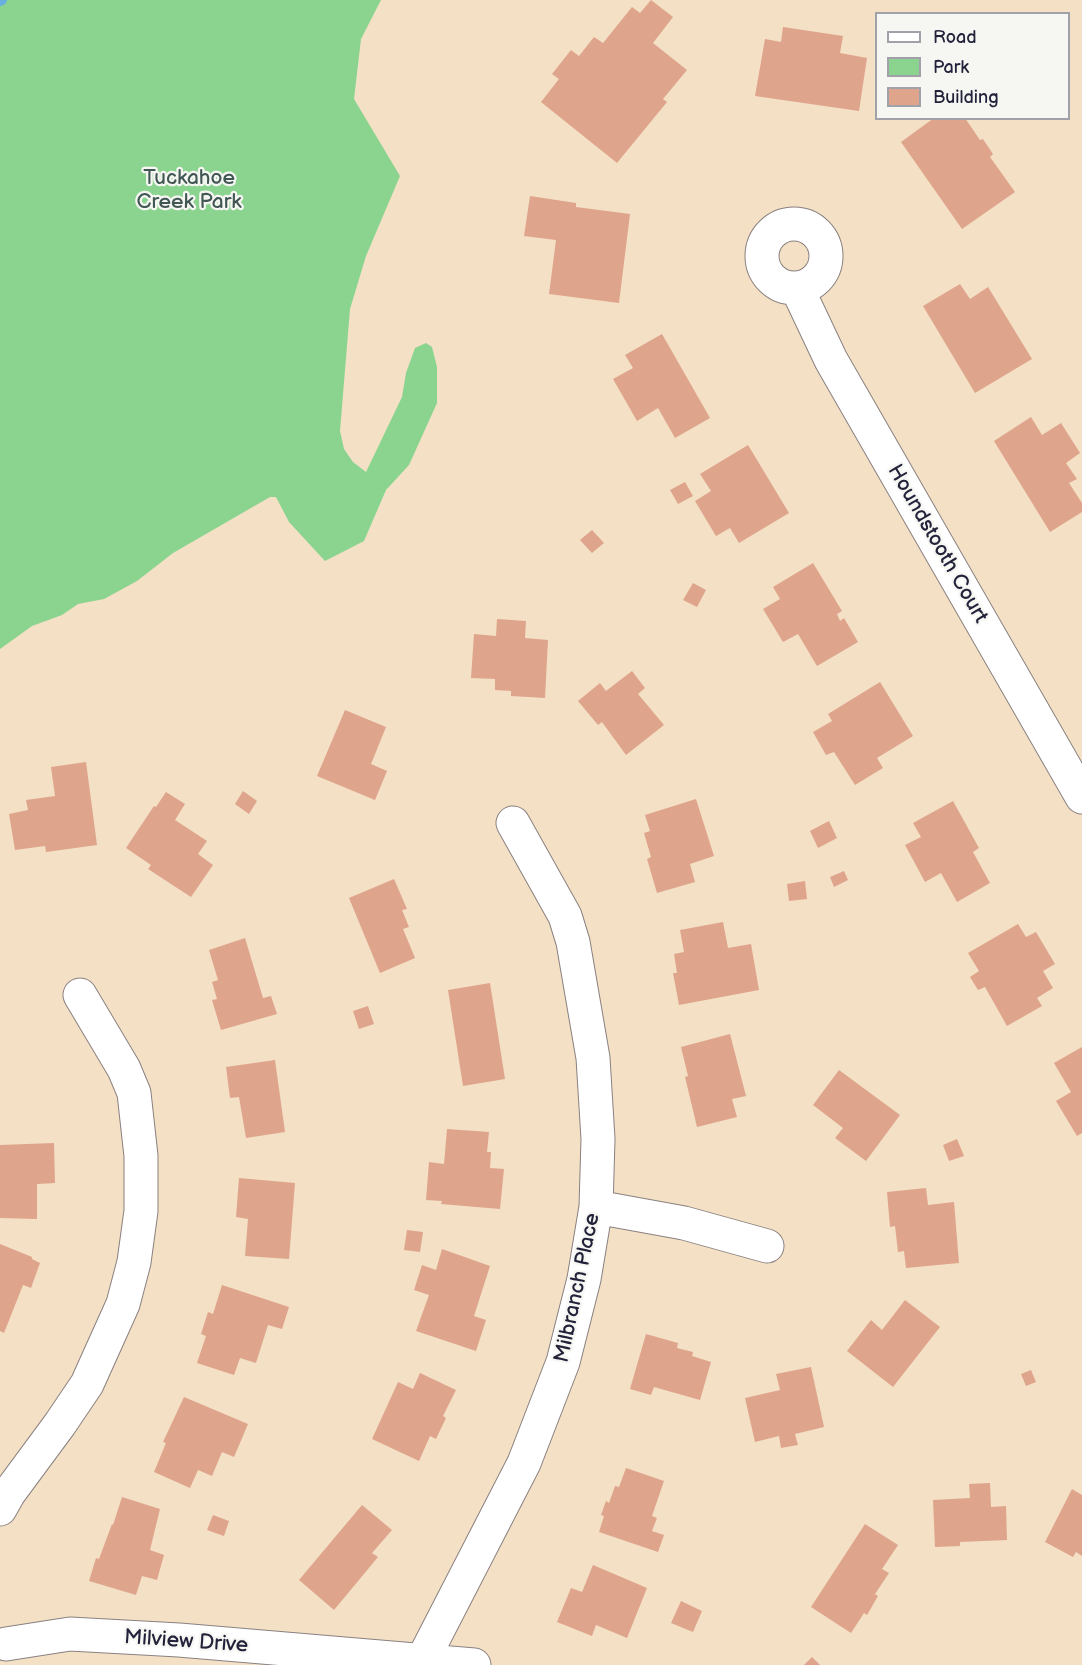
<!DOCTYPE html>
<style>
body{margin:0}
#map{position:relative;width:1082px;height:1665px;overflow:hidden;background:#f3e0c5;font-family:"Balsamiq Sans",sans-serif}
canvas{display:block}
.legend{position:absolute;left:875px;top:12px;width:195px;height:108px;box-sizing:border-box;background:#f6f6f2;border:2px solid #a1a1a9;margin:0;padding:8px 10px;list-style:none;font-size:18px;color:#22223b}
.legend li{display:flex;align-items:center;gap:12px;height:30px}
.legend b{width:30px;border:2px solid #a1a1a9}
</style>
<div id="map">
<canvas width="1082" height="1665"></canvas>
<ul class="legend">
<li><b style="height:8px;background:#fff"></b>Road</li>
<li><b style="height:16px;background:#8ad490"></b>Park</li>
<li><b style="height:16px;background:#dfa48c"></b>Building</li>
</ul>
</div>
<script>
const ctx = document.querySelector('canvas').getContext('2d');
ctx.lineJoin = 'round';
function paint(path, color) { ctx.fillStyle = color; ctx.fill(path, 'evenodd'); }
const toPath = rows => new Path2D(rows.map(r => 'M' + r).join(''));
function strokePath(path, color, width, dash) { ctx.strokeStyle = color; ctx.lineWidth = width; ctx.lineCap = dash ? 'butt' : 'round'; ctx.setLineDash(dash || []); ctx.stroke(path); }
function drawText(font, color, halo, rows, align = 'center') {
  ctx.font = font + ' "Balsamiq Sans",sans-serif'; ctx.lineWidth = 4.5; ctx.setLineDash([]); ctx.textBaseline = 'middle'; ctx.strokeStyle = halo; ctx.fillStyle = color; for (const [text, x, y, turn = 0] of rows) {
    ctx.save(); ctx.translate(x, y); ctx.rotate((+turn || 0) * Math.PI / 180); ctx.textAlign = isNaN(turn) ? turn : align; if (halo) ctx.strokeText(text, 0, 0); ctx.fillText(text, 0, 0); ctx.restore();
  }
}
paint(toPath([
 [0,0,381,0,361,39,354,99,400,176,366,256,350,309,340,431,344,449,353,462,366,472,402,397,406,373,415,348,426,343,432,347,437,367,437,403,409,465,386,490,364,541,325,561,289,522,276,497,270,497,173,553,137,581,104,599,78,604,62,615,32,626,0,649]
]), '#8ad490');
strokePath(toPath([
 [0,1,2,0]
]), '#68aede', 10);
paint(toPath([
 [651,0,673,17,653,43,687,70,663,99,667,102,617,163,541,102,559,79,552,74,571,50,579,56,594,37,603,43,632,7,640,13],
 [783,27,843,36,840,53,867,58,859,111,755,96,765,39,781,42],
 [934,118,965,118,980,140,983,139,993,154,990,157,1015,192,962,229,901,142],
 [530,196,576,203,576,207,630,214,619,303,549,294,556,240,524,236],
 [960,284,970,299,988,287,1032,359,975,393,923,306],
 [662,334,710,418,675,438,658,408,637,421,613,379,633,368,625,355],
 [1031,417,1042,435,1061,423,1080,453,1066,463,1077,479,1069,483,1082,503,1082,512,1050,532,994,441],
 [748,445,789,513,739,543,730,528,716,536,695,501,711,491,700,474],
 [685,482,693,496,678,504,670,490],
 [592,530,604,543,592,553,580,540],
 [813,563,842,611,837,614,840,621,844,618,858,642,817,666,798,634,783,642,763,609,780,599,773,587],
 [693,583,706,590,697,607,683,600],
 [497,619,526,621,525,638,548,640,545,698,511,696,511,691,495,690,495,679,471,678,474,634,496,636],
 [632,671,645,688,638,694,664,725,626,755,602,722,598,725,578,701,600,683,606,691],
 [880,682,913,736,877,758,883,768,855,785,834,752,826,755,813,732,832,721,828,714],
 [345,710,386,727,371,764,387,771,375,800,317,776],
 [86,762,97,845,46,852,45,846,15,850,9,814,28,810,26,800,55,796,51,767],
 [243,791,257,801,249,814,235,804],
 [166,792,185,804,175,820,207,841,198,854,213,865,191,897,148,869,151,865,126,848,154,806,156,807],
 [696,799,714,856,690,864,695,882,657,893,647,859,651,857,644,833,650,831,645,815],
 [953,801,979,848,973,852,990,883,957,902,941,873,925,882,905,845,921,837,913,823],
 [829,821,837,838,818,848,810,831],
 [844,871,848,880,834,887,830,877],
 [394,879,407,909,402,910,409,927,403,929,415,958,380,973,349,898],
 [805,881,807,899,789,901,787,884],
 [723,922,728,948,751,944,759,990,679,1005,673,973,677,973,674,954,684,952,680,930],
 [1018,924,1026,937,1036,932,1055,964,1043,971,1053,988,1037,998,1042,1006,1007,1026,985,987,978,990,970,977,979,971,968,953],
 [245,938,263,998,271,996,277,1014,221,1030,212,1000,217,999,212,982,218,980,209,950],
 [490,983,505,1079,463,1086,448,990],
 [368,1006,374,1024,359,1029,353,1011],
 [730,1034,746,1096,732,1099,737,1117,697,1127,685,1077,688,1076,681,1047],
 [1082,1047,1082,1133,1077,1136,1056,1101,1071,1092,1054,1063],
 [275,1060,285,1132,246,1138,239,1097,230,1098,226,1067],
 [839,1070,900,1115,866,1161,835,1138,843,1128,813,1105],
 [447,1129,489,1132,487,1152,491,1152,490,1168,504,1169,500,1209,441,1204,442,1201,426,1200,429,1162,444,1164],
 [957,1139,964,1156,949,1161,943,1145],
 [54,1143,55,1183,37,1184,37,1219,0,1218,0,1145],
 [239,1178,295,1183,289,1259,245,1256,248,1219,236,1217],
 [926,1188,928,1205,954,1202,959,1263,906,1268,904,1251,898,1252,895,1226,890,1227,887,1192],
 [407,1230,423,1232,420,1252,404,1250],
 [0,1244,32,1257,32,1259,40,1263,31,1288,23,1285,4,1333,0,1331],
 [442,1249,490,1266,474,1316,486,1320,476,1351,416,1331,429,1295,414,1290,422,1265,436,1270],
 [222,1285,289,1307,282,1329,268,1325,256,1363,240,1358,234,1375,197,1363,206,1336,201,1334,208,1312,213,1314],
 [905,1300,940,1327,893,1387,847,1351,871,1320,882,1330],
 [646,1334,678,1343,677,1348,693,1352,692,1356,711,1362,700,1400,654,1387,651,1395,630,1389],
 [811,1367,824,1427,795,1434,798,1445,781,1448,779,1436,755,1442,745,1398,780,1390,776,1374],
 [1031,1370,1036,1382,1026,1386,1021,1374],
 [420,1373,456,1390,443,1416,446,1418,436,1439,430,1436,419,1461,372,1439,398,1382,413,1389],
 [184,1397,248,1424,234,1457,222,1452,212,1476,198,1470,190,1488,154,1472,166,1443,163,1442],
 [626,1468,664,1481,652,1516,657,1518,652,1531,664,1535,658,1552,599,1532,604,1516,601,1515,606,1501,609,1503,615,1486,619,1487],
 [990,1483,991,1507,1006,1506,1007,1540,960,1542,960,1546,935,1547,933,1500,970,1498,969,1484],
 [1072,1489,1082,1495,1082,1556,1076,1552,1073,1557,1045,1542],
 [122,1497,160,1509,150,1550,164,1555,157,1580,142,1576,136,1595,89,1581,96,1558,99,1559,112,1524,113,1525],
 [362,1505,392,1530,372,1553,378,1557,334,1610,299,1580],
 [213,1515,229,1521,224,1536,207,1530],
 [865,1524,898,1545,882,1569,889,1573,875,1594,878,1596,867,1615,864,1613,851,1633,811,1607],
 [593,1565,647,1588,627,1638,596,1625,592,1636,557,1622,571,1588,582,1592],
 [681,1601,702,1611,693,1632,671,1623],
 [812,1657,820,1665,804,1665]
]), '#dfa48c');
const minor = toPath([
 '762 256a32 32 0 1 1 64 0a32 32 0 1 1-64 0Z',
 [797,288,831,360,1082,797],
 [596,1207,684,1223,767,1246],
 [0,1509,9,1493,60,1424,87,1384,123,1304,134,1262,141,1211,141,1156,134,1093,124,1069,80,995],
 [6,1644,70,1634,179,1640,474,1665],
 [420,1665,524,1463,563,1362,584,1279,596,1207,598,1139,593,1058,573,942,565,916,513,823]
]);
strokePath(minor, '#8a8180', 35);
strokePath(minor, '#fff', 33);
drawText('21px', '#415754', '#f6f6f2', [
 ["Tuckahoe",189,179],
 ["Creek Park",189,203]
]);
drawText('21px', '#22223b', '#f6f6f2', [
 ["Houndstooth Court",937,544,60],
 ["Milbranch Place",578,1288,-78],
 ["Milview Drive",186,1642,4]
]);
</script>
